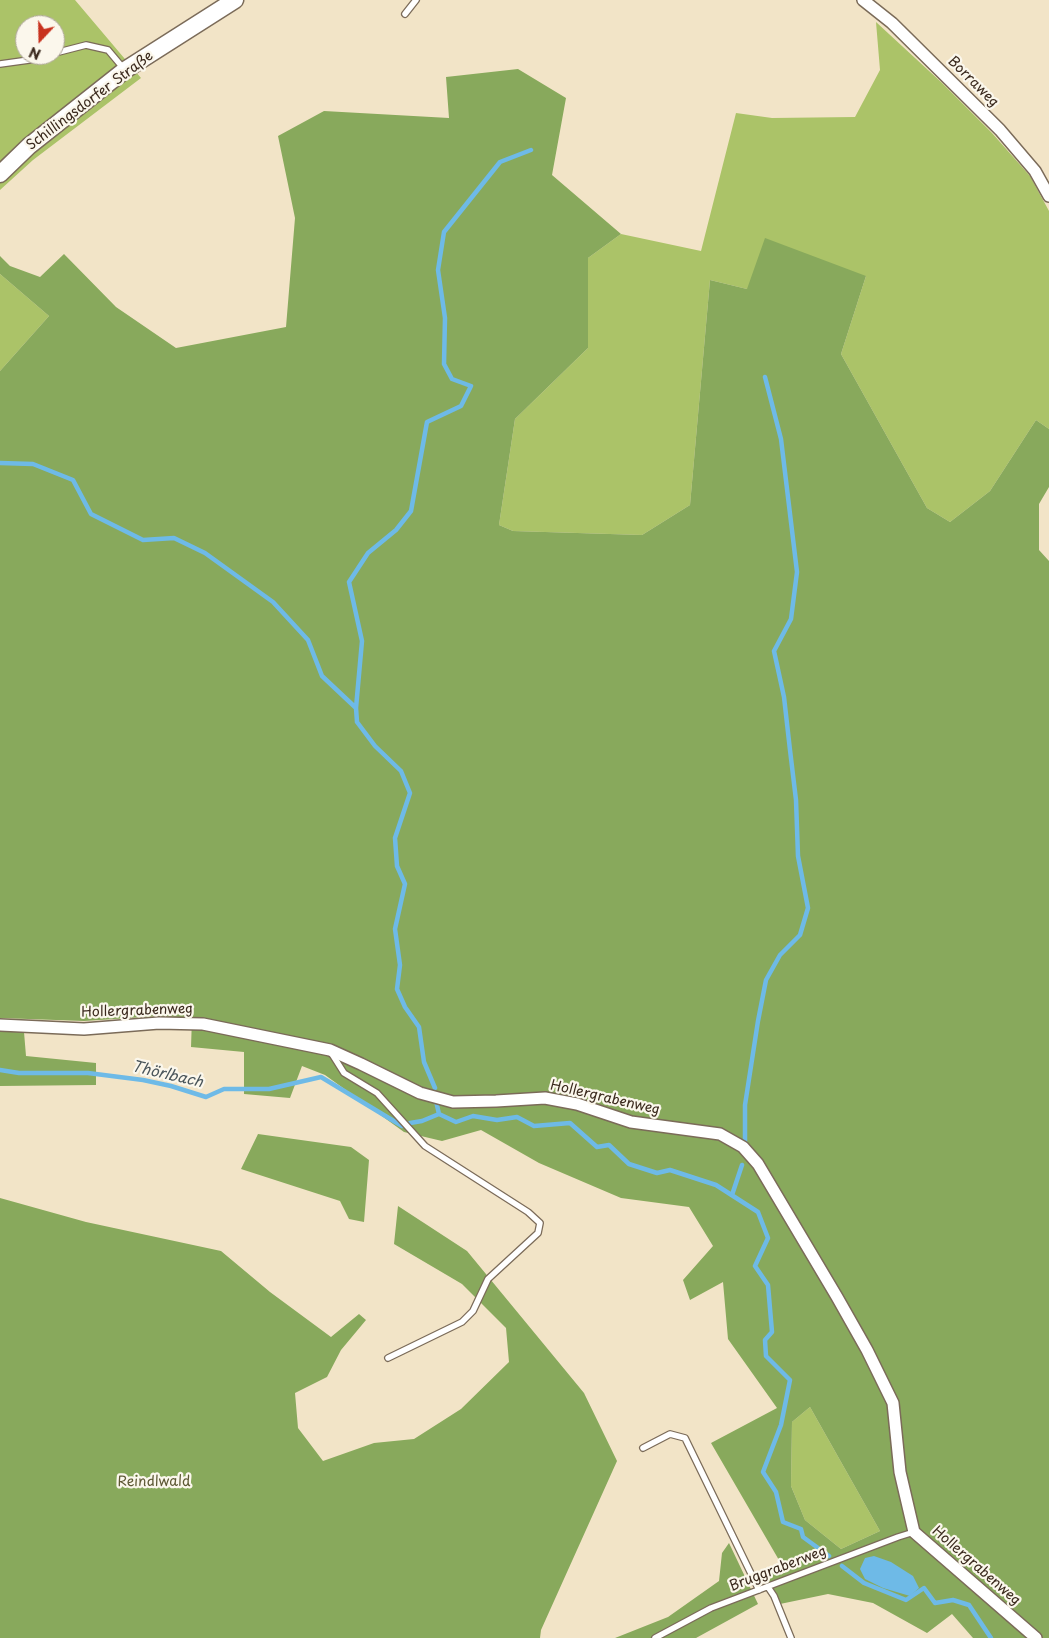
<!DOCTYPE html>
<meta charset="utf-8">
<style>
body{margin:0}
#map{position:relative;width:1049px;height:1638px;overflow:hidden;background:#f2e4c7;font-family:"Playpen Sans",sans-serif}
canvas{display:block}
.north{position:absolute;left:15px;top:15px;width:50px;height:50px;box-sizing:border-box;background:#fbf7ec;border:1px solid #aea59a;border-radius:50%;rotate:201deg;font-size:14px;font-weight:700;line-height:20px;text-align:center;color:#3b2a1e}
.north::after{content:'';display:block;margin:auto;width:18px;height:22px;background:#c8321e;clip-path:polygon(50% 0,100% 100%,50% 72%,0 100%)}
</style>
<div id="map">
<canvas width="1049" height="1638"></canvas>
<div class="north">N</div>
</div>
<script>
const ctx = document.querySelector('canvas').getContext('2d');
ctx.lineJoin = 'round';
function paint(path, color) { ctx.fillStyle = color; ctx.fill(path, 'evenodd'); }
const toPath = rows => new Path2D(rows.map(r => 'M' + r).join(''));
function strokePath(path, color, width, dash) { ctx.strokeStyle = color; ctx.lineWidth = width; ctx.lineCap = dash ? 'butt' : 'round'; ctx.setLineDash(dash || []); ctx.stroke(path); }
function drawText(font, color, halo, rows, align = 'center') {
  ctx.font = font + ' "Playpen Sans",sans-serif'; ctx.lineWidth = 4.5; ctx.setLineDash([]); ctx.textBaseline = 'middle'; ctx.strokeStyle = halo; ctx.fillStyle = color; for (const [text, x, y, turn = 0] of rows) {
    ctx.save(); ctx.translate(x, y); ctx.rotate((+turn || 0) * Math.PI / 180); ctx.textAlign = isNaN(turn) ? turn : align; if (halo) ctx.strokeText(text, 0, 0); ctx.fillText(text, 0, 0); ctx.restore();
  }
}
paint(toPath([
 [0,0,75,0,141,78,33,160,0,190],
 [25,25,55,25,55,55,25,55],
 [876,22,941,82,992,133,1030,176,1049,211,1049,429,1036,420,990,491,950,522,927,508,841,354,866,276,747,289,710,280,690,505,642,535,513,531,499,525,515,419,588,348,588,258,621,234,701,251,736,113,772,118,855,117,880,70],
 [0,274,49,316,0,371],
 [810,1407,880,1531,841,1549,805,1520,791,1486,792,1422]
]), '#abc368');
paint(toPath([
 [518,69,566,98,552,175,621,234,588,258,588,348,515,419,499,525,513,531,642,535,690,505,710,280,747,289,765,238,866,276,841,354,927,508,950,522,990,491,1036,420,1049,429,1049,487,1039,504,1039,550,1049,561,1049,1638,973,1638,952,1614,927,1633,873,1603,828,1594,780,1604,760,1576,783,1567,711,1443,777,1408,728,1339,723,1282,690,1300,683,1280,713,1246,689,1207,621,1198,539,1163,481,1130,442,1141,404,1132,325,1075,302,1066,290,1098,244,1094,244,1052,191,1047,192,1018,159,1016,84,1021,0,1018,0,371,49,316,0,274,0,256,10,266,40,277,64,254,116,307,176,348,286,327,295,218,278,136,324,111,449,118,446,77],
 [810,1407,880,1531,841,1549,805,1520,791,1486,792,1422],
 [0,1030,24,1032,26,1056,96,1063,96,1085,0,1086],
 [258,1134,351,1147,369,1160,364,1222,349,1219,340,1201,241,1169],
 [0,1198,86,1222,221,1251,270,1292,331,1337,359,1314,366,1320,341,1350,327,1377,295,1393,298,1428,323,1461,374,1443,414,1439,461,1409,509,1362,506,1328,462,1284,394,1244,398,1206,467,1251,584,1393,617,1461,541,1630,540,1638,0,1638],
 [729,1543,758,1604,696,1638,615,1638,668,1617,719,1581,722,1553]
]), '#88a95c');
paint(toPath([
 [874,1556,891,1562,913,1576,919,1588,910,1596,883,1588,865,1579,860,1569,865,1558]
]), '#6ebae7');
strokePath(toPath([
 [0,463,33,464,73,480,91,514,143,540,174,538,205,553,273,602,308,640,322,676,356,708],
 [0,1070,19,1073,88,1073,143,1080,171,1086,206,1097,224,1089,269,1089,321,1077,402,1126],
 [435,1088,424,1062,419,1027,405,1007,397,989,400,965,395,929,405,884,397,866,395,838,410,793,401,771,375,746,357,722,356,708,362,641,349,582,368,553,396,530,411,511,427,422,461,406,471,386,452,379,444,364,445,318,438,270,444,232,500,162,531,150],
 [436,1101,439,1114],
 [410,1123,422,1121,439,1114,456,1122,473,1116,497,1120,517,1117,534,1126,570,1123,597,1147,609,1145,629,1164,657,1173,670,1170,716,1185,758,1212,768,1238,755,1266,768,1285,772,1332,765,1340,766,1356,790,1380,781,1425,763,1472,776,1492,783,1522,801,1529,803,1537,829,1556],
 [745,1143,745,1105,758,1021,766,980,780,955,800,935,808,908,798,856,796,800,790,750,784,697,774,651,791,619,797,572,781,439,765,377],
 [732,1195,742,1165],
 [842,1566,864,1583,906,1600,924,1588,935,1603,953,1600,969,1605,991,1638]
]), '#6ebae7', 4.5);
const service = toPath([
 [405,14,416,0],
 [55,53,86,45,108,50,124,69],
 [0,64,29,60,49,55],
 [332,1054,344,1073,377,1093,425,1146,528,1212,540,1223,538,1233,488,1279,473,1311,462,1322,388,1358],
 [643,1448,670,1434,685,1438,759,1590],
 [768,1587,774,1596,791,1638],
 [655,1638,711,1608,898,1537,914,1532]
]);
const minor = toPath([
 [863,0,892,23,1000,130,1035,171,1049,196],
 [0,1025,84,1029,159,1023,203,1024,330,1050,361,1064,420,1093,453,1102,496,1101,545,1098,577,1104,631,1122,720,1134,743,1147,758,1164,837,1297,867,1350,893,1403,900,1472,914,1532,1036,1638]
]);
const secondary = toPath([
 [0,174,29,146,125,70,235,0]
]);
strokePath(service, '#7b6b59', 8);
strokePath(minor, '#7b6b59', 14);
strokePath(secondary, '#7b6b59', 19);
strokePath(service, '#fff', 5.5);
strokePath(minor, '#fff', 11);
strokePath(secondary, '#fff', 16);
drawText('14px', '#3b2a1e', '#fbf7ec', [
 ["Borraweg",973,82,45],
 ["Schillingsdorfer Straße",90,101,-37],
 ["Hollergrabenweg",137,1011,-2],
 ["Hollergrabenweg",605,1098,13],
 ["Hollergrabenweg",976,1566,41],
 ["Bruggraberweg",778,1569,-21]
]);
drawText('14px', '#5d5834', '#fbf7ec', [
 ["Reindlwald",154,1482]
]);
drawText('italic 15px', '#4a555a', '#fbf7ec', [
 ["Thörlbach",167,1075,13]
]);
</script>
